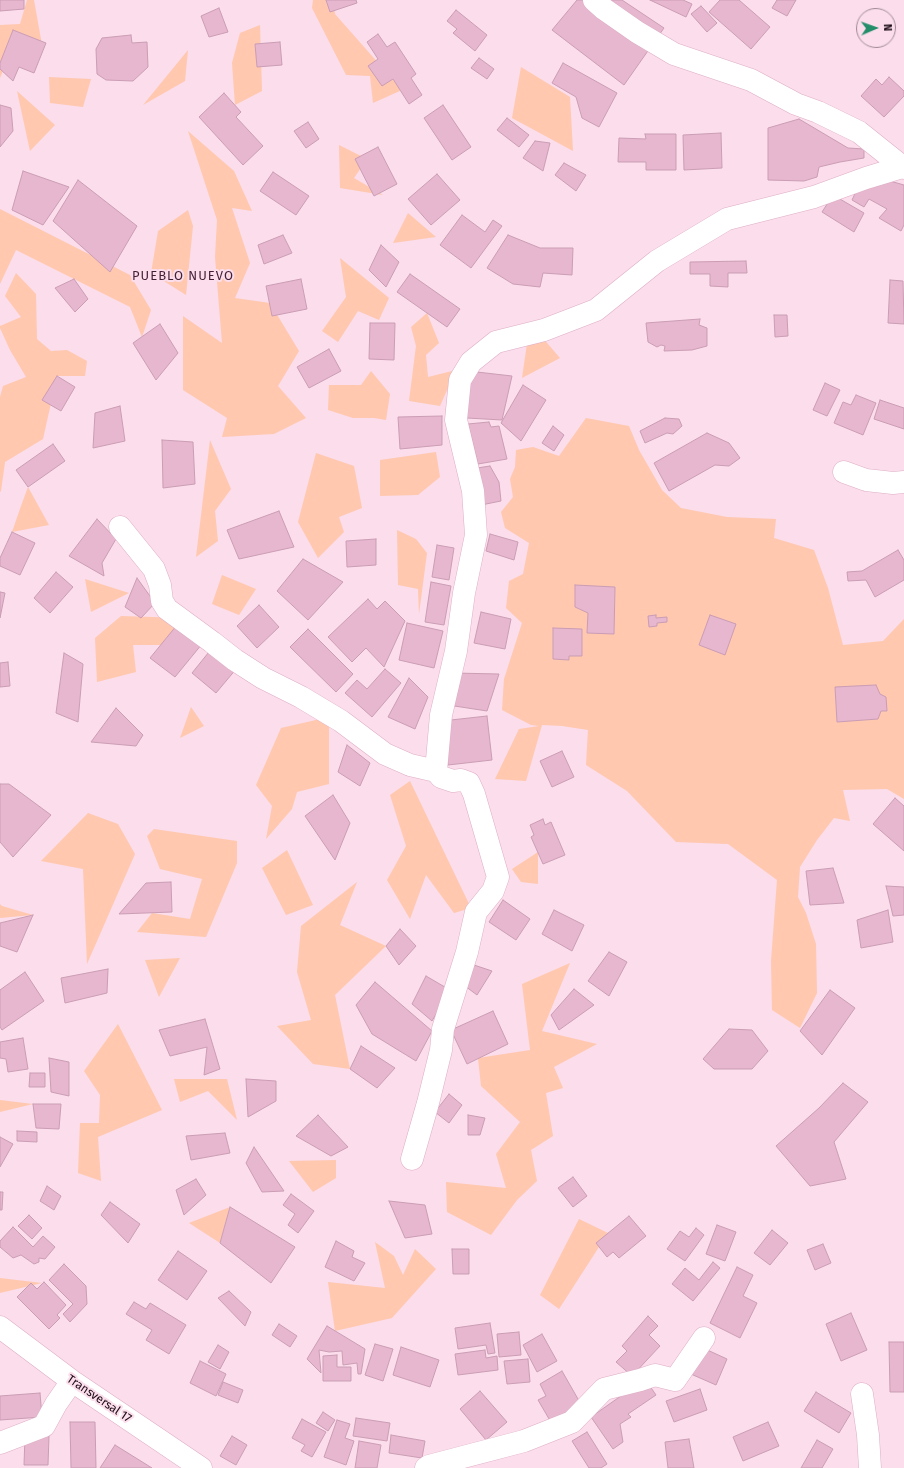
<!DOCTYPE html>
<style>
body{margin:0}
#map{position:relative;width:904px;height:1468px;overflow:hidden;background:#fbddeb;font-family:"Fira Sans",sans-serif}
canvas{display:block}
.north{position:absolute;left:856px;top:8px;width:40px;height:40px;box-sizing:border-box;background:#fbddeb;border:1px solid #a18995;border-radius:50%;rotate:88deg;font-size:11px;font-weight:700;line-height:16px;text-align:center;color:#1b0b14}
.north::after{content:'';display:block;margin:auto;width:14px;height:18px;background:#248e6b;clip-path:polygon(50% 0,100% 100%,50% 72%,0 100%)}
</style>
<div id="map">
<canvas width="904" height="1468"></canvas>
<div class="north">N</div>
</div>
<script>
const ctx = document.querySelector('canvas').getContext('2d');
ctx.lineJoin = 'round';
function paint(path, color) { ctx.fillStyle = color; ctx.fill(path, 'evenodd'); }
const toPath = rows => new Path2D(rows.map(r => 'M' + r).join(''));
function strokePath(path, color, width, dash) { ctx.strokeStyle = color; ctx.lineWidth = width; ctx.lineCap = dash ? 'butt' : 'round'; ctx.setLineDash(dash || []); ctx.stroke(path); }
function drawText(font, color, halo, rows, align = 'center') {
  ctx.font = font + ' "Fira Sans",sans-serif'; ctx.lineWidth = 4; ctx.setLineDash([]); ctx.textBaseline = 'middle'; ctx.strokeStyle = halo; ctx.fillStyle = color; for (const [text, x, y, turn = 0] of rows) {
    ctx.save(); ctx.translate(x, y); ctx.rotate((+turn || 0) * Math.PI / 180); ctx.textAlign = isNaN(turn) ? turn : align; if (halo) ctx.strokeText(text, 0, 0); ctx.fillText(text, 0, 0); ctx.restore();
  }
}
paint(toPath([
 [27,0,34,0,42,45,13,46,0,78,0,25,20,24],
 [313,0,333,0,335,14,402,90,373,103,370,76,346,75,312,8],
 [260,25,262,91,235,105,232,63,240,33],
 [188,50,185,81,143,105],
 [521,67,570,97,573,151,512,118],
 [49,77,91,79,83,107,50,103],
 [17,91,55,125,30,151],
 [188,131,234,171,252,211,232,208,250,263,235,298,270,303,299,351,278,386,306,418,274,434,222,437,227,418,183,390,183,316,222,343,215,257,217,220],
 [339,145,367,159,354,178,383,195,340,188],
 [0,209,130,275,151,310,142,337,130,307,16,250,0,284],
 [188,210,193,226,186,295,151,273,158,231],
 [408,213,436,237,393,243],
 [340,258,389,298,379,320,358,311,338,342,322,331,346,297],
 [16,273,36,294,37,339,51,351,67,350,87,361,85,376,57,376,43,439,5,462,1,491,0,492,0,397,3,386,26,377,10,350,0,328,0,326,21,317,5,296],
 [427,313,439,343,426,355,428,377,456,370,440,406,409,401,416,346,411,327],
 [530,323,560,358,522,378],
 [371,371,390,394,386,420,374,418,353,418,328,410,329,385,361,385],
 [586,418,629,426,639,450,662,490,681,508,727,517,776,519,774,538,814,550,828,588,843,645,883,641,904,619,904,799,887,789,843,790,850,821,834,818,817,840,800,867,798,897,806,913,816,944,817,993,800,1028,772,1010,771,961,777,880,728,844,676,842,627,791,586,765,588,730,562,726,542,725,526,781,495,779,519,729,539,726,531,725,502,710,504,679,522,623,506,608,509,581,523,574,529,543,505,528,501,512,513,497,510,479,515,467,516,450,533,447,559,456],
 [210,440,231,489,215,511,218,541,196,557],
 [436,452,440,477,418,495,380,496,380,460],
 [316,453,354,466,362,508,339,517,344,532,318,558,298,522],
 [28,487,49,525,12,532,21,506],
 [397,530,416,539,427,553,419,614,418,589,398,585],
 [222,575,256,589,239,615,212,604],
 [85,579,129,593,91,612],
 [121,616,184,618,170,645,133,645,136,672,97,682,95,638],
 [191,707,204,726,180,738],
 [329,717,329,784,297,792,292,809,266,839,272,806,256,785,281,728],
 [410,781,471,908,454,913,426,875,410,919,387,880,406,846,390,795],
 [88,813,118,824,135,854,87,964,83,869,41,861],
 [154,829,237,841,237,863,206,937,137,932,152,913,190,919,202,879,160,869,147,836],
 [287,850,313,905,286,915,262,868],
 [538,852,538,884,521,882,512,869],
 [357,882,340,925,386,946,335,995,350,1069,313,1064,277,1026,311,1020,297,972,301,926],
 [0,904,2,906,33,915,0,918],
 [180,958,159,997,145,960],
 [570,963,542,1031,597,1044,554,1067,563,1088,546,1093,553,1136,531,1150,537,1181,517,1200,491,1235,447,1212,446,1182,506,1188,496,1154,520,1122,481,1086,478,1058,530,1050,522,984],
 [118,1024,162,1110,98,1137,101,1181,78,1173,80,1123,99,1123,100,1095,84,1071],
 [174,1079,227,1079,237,1120,208,1091,180,1102],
 [0,1100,33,1104,0,1112],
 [336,1160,336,1178,313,1192,289,1161],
 [230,1207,220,1243,189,1223],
 [579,1219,608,1233,559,1309,540,1295],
 [375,1242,394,1256,403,1275,415,1249,436,1269,392,1318,335,1331,328,1282,385,1288],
 [0,1278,42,1283,0,1293]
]), '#ffc8af');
const building = toPath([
 [0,0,24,0,24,9,0,11,0,0],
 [326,0,356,0,357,3,330,12,326,0],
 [577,0,622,0,664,28,624,85,552,30,577,0],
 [650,0,683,0,692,4,686,17,650,0],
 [720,0,739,0,770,27,751,49,709,12,720,0],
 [777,0,796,0,787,16,772,8,777,0],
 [701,6,717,23,707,32,691,14,701,6],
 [219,8,228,32,209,37,201,16,219,8],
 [456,10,487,35,475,51,453,33,457,29,447,21,456,10],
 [13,30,46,43,34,73,19,67,13,81,0,69,0,63,13,30],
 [378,34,387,47,395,42,416,74,411,78,422,95,409,104,393,79,382,86,368,66,378,59,367,42,378,34],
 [131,35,132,43,147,42,148,67,133,81,106,80,97,74,96,49,102,38,131,35],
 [280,42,282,65,257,67,255,44,280,42],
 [479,58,494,69,487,79,471,68,479,58],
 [563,63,617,93,599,127,582,118,576,97,552,83,563,63],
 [889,77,904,91,904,96,884,117,861,96,876,79,882,85,889,77],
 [224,93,241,112,236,117,263,146,243,165,199,117,224,93],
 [0,105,11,108,13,131,0,147,0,105],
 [443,105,471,147,452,160,424,118,443,105],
 [507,118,529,135,519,147,497,130,507,118],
 [799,119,848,148,864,149,864,158,840,162,819,167,817,177,804,181,768,180,768,128,799,119],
 [308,122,319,139,306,148,294,131,308,122],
 [721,133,722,168,684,170,683,135,721,133],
 [645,134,676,134,676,170,646,170,646,162,618,162,619,138,646,139,645,134],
 [535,141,550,143,543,171,523,158,535,141],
 [378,147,397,184,374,196,355,159,378,147],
 [564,163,586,175,576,191,555,175,564,163],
 [23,171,69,187,43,225,12,210,23,171],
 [273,172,309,196,296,215,260,191,273,172],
 [437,174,460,200,431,225,408,199,437,174],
 [78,180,137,226,110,272,53,221,78,180],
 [890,181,904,185,904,225,901,231,879,218,887,209,869,199,864,207,852,200,860,183,890,181],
 [833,195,864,213,854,232,822,212,833,195],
 [462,215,485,232,493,220,502,226,471,268,440,245,462,215],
 [283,235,292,253,264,264,258,245,283,235],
 [508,235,540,248,573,248,572,275,543,273,540,287,513,284,487,268,508,235],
 [381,245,399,262,386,287,369,270,381,245],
 [746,261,747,273,728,273,728,287,710,286,710,274,690,274,690,262,746,261],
 [410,274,460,309,447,327,397,292,410,274],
 [74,279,88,299,75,312,55,288,74,279],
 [301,279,307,309,272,316,266,286,301,279],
 [890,280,903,281,904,324,888,323,890,280],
 [774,315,787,315,788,336,775,337,774,315],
 [700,319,699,325,707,328,707,346,692,350,664,351,665,346,661,345,657,347,648,342,646,323,700,319],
 [370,323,395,323,394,360,369,359,370,323],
 [160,324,178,353,156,380,133,343,160,324],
 [329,349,341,371,309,388,297,367,329,349],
 [468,371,512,376,502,420,467,418,468,371],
 [57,376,75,387,61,411,42,400,57,376],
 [825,383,840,390,827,416,813,410,825,383],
 [523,385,546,400,521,441,501,423,523,385],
 [856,395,876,403,863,435,834,423,843,402,851,405,856,395],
 [880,400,904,408,904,429,874,419,880,400],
 [120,406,125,441,93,448,95,413,120,406],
 [442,416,442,445,400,449,398,417,442,416],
 [665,418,679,419,682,426,673,434,667,433,645,443,640,431,665,418],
 [489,422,491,427,499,426,507,459,478,464,468,424,489,422],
 [553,426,564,435,554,451,542,443,553,426],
 [707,433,729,443,740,458,729,466,715,465,669,491,654,463,707,433],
 [162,440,193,442,195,484,163,488,162,440],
 [53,444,65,461,28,487,16,470,53,444],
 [490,466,499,482,501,501,481,505,477,468,490,466],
 [279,511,294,547,239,559,227,530,279,511],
 [97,519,116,539,102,563,104,576,69,556,97,519],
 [12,532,35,543,20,575,0,566,0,558,12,532],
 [490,534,518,542,514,560,486,551,490,534],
 [376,539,376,565,347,567,346,541,376,539],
 [437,545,454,548,449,580,432,577,437,545],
 [898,550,904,560,904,580,875,597,866,580,848,581,847,572,862,571,898,550],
 [303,559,343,582,308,620,277,591,303,559],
 [56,572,73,587,50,613,34,598,56,572],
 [137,578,155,603,141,618,125,607,137,578],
 [431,582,451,586,444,625,425,622,431,582],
 [575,585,615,587,614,634,587,633,588,613,575,607,575,585],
 [0,592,5,593,0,618,0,592],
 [368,599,377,609,385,601,405,621,384,667,366,648,352,662,328,637,368,599],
 [259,605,279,627,257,648,237,626,259,605],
 [481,612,511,619,505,649,474,643,481,612],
 [656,615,656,618,667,617,667,622,657,623,657,626,649,627,648,616,656,615],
 [710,615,736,624,725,655,699,645,710,615],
 [407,623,443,631,434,668,399,660,407,623],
 [177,625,202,644,175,677,150,658,177,625],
 [553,628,582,629,582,656,569,656,569,660,553,659,553,628],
 [308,629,353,674,336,692,290,647,308,629],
 [213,647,237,668,216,693,192,673,213,647],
 [64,653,83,664,78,722,56,713,64,653],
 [8,662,10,686,0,687,0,663,8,662],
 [385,669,401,683,372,717,345,693,357,680,367,689,385,669],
 [453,673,499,674,487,711,448,705,453,673],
 [409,678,428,697,415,729,388,717,409,678],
 [876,685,880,694,886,697,887,711,881,711,878,719,837,722,835,687,876,685],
 [116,708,143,735,136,746,91,742,116,708],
 [487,716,492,760,448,765,442,721,487,716],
 [347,745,370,763,360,786,338,772,347,745],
 [562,751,574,777,552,787,540,761,562,751],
 [0,784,9,784,51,815,13,857,0,842,0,784],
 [333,795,350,823,335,860,305,816,333,795],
 [895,798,904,806,904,851,873,824,895,798],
 [543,819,545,825,551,822,565,855,543,864,531,837,534,835,530,825,543,819],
 [833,868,844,903,810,905,806,871,833,868],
 [171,882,172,912,119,914,146,883,171,882],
 [886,886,904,887,904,915,893,916,886,886],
 [503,900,530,919,516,940,489,922,503,900],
 [554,910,584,925,572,951,542,934,554,910],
 [888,910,893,942,861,948,857,920,888,910],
 [33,915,17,952,0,946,0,923,33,915],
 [400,929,416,946,399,965,386,946,400,929],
 [609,952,627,962,609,996,588,981,609,952],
 [468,963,492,971,477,995,465,986,468,963],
 [108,969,107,993,65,1003,61,978,108,969],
 [25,972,44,1001,2,1030,0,1027,0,990,25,972],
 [426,976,450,990,432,1021,412,1004,426,976],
 [375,982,432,1031,416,1061,372,1034,356,1005,375,982],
 [574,989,594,1005,559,1030,551,1015,574,989],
 [830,990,855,1008,822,1055,800,1031,830,990],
 [493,1011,508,1044,467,1064,451,1030,493,1011],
 [205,1019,220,1069,204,1075,207,1047,170,1056,159,1030,205,1019],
 [729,1029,752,1030,768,1051,752,1069,714,1069,703,1059,729,1029],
 [23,1038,28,1069,8,1072,6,1059,0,1058,0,1042,23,1038],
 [361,1046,395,1068,377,1088,350,1069,361,1046],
 [49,1058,69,1062,69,1096,51,1092,49,1058],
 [30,1073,45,1073,45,1087,29,1087,30,1073],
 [246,1079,276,1081,276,1101,248,1117,246,1079],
 [843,1083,868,1102,834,1142,846,1179,810,1186,776,1146,819,1108,843,1083],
 [449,1094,462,1105,449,1123,435,1112,449,1094],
 [33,1104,61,1104,59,1129,36,1128,33,1104],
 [318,1115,348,1147,331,1156,296,1136,318,1115],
 [468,1115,485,1118,480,1135,468,1135,468,1115],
 [17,1131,37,1132,37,1142,17,1141,17,1131],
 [225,1133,230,1153,191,1160,186,1136,225,1133],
 [0,1137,13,1144,0,1167,0,1137],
 [254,1147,284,1191,262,1192,246,1163,254,1147],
 [573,1177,587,1196,573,1207,558,1188,573,1177],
 [196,1179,206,1195,184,1215,176,1190,196,1179],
 [47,1186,61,1196,54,1210,40,1201,47,1186],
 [0,1192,3,1192,2,1210,0,1210,0,1192],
 [291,1194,314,1211,298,1233,288,1225,295,1214,283,1205,291,1194],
 [389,1201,425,1205,432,1234,405,1238,389,1201],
 [110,1202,140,1224,128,1243,101,1215,110,1202],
 [230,1207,295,1247,271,1283,220,1243,230,1207],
 [29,1215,42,1228,32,1239,18,1226,29,1215],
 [629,1216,646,1236,619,1258,613,1252,607,1257,596,1243,629,1216],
 [717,1225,736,1232,725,1261,706,1254,717,1225],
 [13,1227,33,1247,43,1236,55,1247,45,1259,39,1258,39,1262,34,1264,21,1255,13,1258,0,1247,0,1241,13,1227],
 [696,1228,704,1235,685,1261,667,1249,680,1231,689,1237,696,1228],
 [772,1230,788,1243,770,1265,754,1253,772,1230],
 [336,1241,354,1251,352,1257,365,1263,354,1281,325,1267,336,1241],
 [823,1244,831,1263,815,1270,807,1250,823,1244],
 [452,1249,469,1249,469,1274,453,1274,452,1249],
 [178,1251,207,1271,187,1300,158,1280,178,1251],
 [713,1262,720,1268,693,1301,672,1284,685,1268,699,1280,713,1262],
 [64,1264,86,1286,87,1304,70,1322,63,1314,73,1304,49,1280,64,1264],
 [737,1267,753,1275,743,1296,757,1303,740,1338,710,1323,737,1267],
 [44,1282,66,1305,57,1315,60,1318,49,1329,17,1297,31,1283,37,1289,44,1282],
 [229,1291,251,1312,245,1326,218,1298,229,1291],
 [134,1302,146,1309,150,1303,186,1325,169,1354,146,1340,152,1330,126,1314,134,1302],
 [851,1313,867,1350,841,1361,826,1324,851,1313],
 [648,1316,658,1326,649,1335,660,1346,632,1376,616,1362,627,1351,622,1346,648,1316],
 [490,1323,495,1353,488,1354,486,1345,458,1349,455,1328,490,1323],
 [279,1324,297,1336,290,1347,272,1335,279,1324],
 [327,1326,365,1349,361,1374,358,1374,357,1363,343,1365,342,1351,329,1352,319,1350,321,1373,307,1359,327,1326],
 [519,1332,521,1355,499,1357,497,1334,519,1332],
 [542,1334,557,1361,537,1372,523,1345,542,1334],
 [889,1342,904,1342,904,1392,890,1392,889,1342],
 [375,1344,393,1349,383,1381,365,1375,375,1344],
 [218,1345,229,1352,220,1369,208,1362,218,1345],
 [401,1347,439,1360,430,1387,393,1375,401,1347],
 [703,1348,727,1359,716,1385,684,1371,703,1348],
 [485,1350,486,1358,497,1356,498,1370,458,1375,455,1354,485,1350],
 [337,1355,337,1367,351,1367,351,1381,323,1381,323,1356,337,1355],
 [528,1359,530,1382,507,1384,504,1361,528,1359],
 [200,1361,226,1374,216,1396,190,1383,200,1361],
 [562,1371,582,1406,552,1424,538,1400,546,1396,540,1384,562,1371],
 [645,1379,656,1395,628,1414,631,1417,620,1424,623,1442,613,1449,591,1417,645,1379],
 [223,1382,243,1390,238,1403,218,1395,223,1382],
 [700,1389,707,1410,674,1422,666,1401,700,1389],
 [480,1391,507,1422,486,1440,460,1409,480,1391],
 [816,1392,851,1413,839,1433,804,1411,816,1392],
 [40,1393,42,1417,0,1420,0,1396,40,1393],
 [323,1412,335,1420,328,1431,316,1423,323,1412],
 [356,1418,390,1423,387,1441,353,1436,356,1418],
 [302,1419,326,1432,312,1457,301,1451,305,1445,292,1438,302,1419],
 [337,1420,350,1424,345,1438,354,1441,346,1465,324,1457,337,1420],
 [70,1422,95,1422,96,1468,71,1468,70,1422],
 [768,1422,779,1446,743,1461,733,1437,768,1422],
 [587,1432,607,1464,601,1468,589,1468,572,1441,587,1432],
 [391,1435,425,1441,422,1458,389,1453,391,1435],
 [25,1436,49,1436,48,1465,24,1465,25,1436],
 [232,1436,247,1445,236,1465,220,1456,232,1436],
 [689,1439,694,1468,668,1468,665,1442,689,1439],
 [817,1440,833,1449,822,1468,801,1468,817,1440],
 [359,1441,381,1445,377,1468,355,1468,359,1441],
 [115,1445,152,1468,100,1468,115,1445]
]);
paint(building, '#e6b7cf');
strokePath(building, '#cb9db5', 1);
const minor = toPath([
 [594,0,604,9,637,32,674,54,751,80,796,104,818,112,859,132,904,168],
 [844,472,866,480,893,483,904,482],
 [120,527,154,569,160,585,162,601,167,609,212,642,235,660,263,678,301,697,341,721,385,754,410,765,436,771,441,777,453,781,461,780,469,783,474,794,498,877,493,891,476,912,467,952,443,1029,441,1050,428,1103,412,1159],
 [436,771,441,715,456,651,464,593,476,535,473,491,456,420,460,380,471,362,496,342,544,330,596,310,657,261,727,219,814,197,866,178,902,167],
 [0,1327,72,1381,201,1468],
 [862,1394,868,1435,870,1468],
 [0,1443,44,1426,56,1404,72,1381],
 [426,1468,429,1466,524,1441,572,1422,604,1389,640,1380,655,1375,675,1380,704,1338]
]);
strokePath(minor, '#deaec6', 23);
strokePath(minor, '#fff', 22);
drawText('12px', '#1b0b14', '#fbddeb', [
 ["Transversal 17",99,1399,34]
]);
ctx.letterSpacing = '1px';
drawText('13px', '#431f34', '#fbddeb', [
 ["PUEBLO NUEVO",183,276]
]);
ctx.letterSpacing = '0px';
</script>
